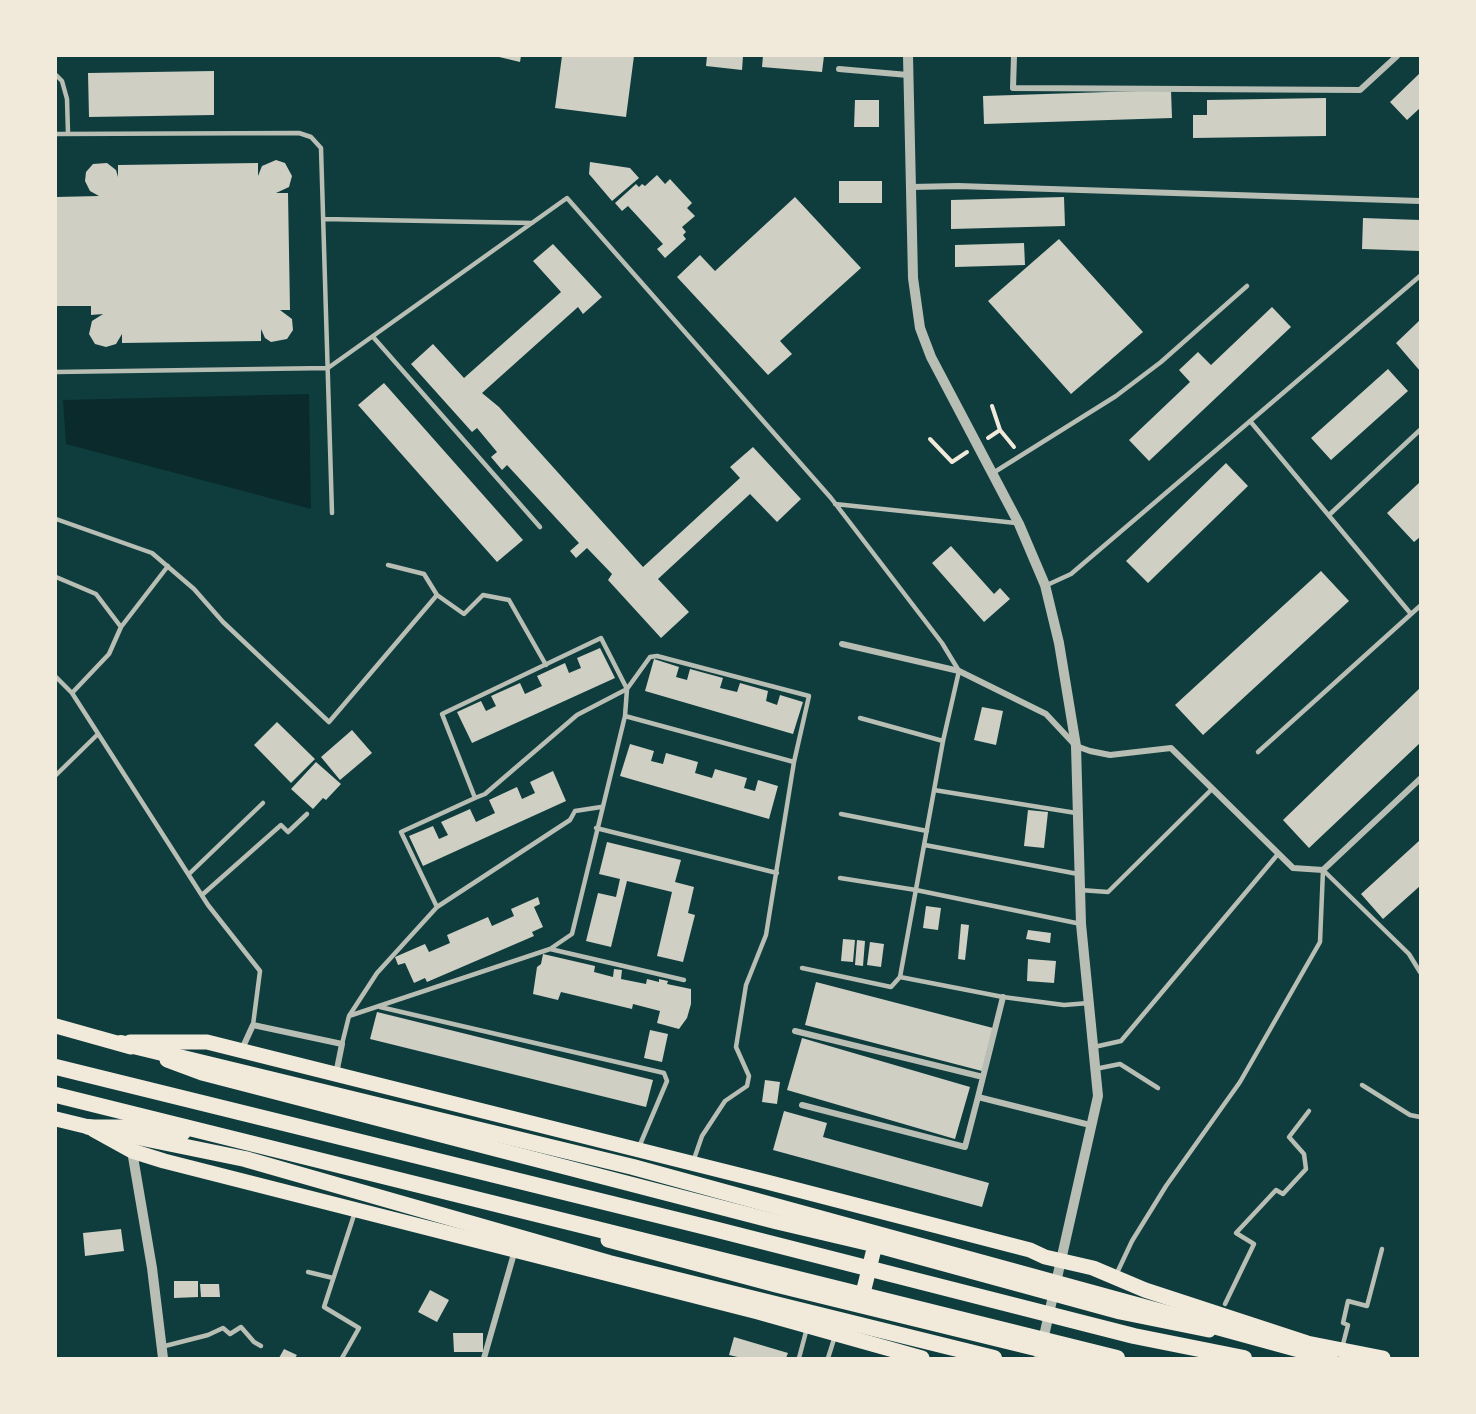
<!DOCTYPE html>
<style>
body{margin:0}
#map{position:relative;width:1476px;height:1414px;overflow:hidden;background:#0f3d3e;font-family:"Fira Sans Condensed",sans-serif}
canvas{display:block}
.frame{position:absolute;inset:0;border:57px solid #f1e9da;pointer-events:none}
</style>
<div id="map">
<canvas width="1476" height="1414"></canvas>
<div class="frame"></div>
</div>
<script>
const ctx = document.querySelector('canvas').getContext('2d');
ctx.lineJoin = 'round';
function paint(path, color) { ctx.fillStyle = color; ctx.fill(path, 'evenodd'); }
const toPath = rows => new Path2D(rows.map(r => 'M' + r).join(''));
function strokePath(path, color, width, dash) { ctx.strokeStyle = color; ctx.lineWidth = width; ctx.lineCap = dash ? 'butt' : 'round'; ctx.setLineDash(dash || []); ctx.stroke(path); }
paint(toPath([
 [309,394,311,509,66,444,63,400]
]), '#0a2a2b');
paint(toPath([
 [495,56,521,56,520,62],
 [562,56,634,56,626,117,555,108],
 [707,56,743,56,742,70,706,66],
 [763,56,824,56,822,72,762,67],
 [214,71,214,115,89,117,88,73],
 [1420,73,1420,108,1407,120,1390,102],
 [1171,90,1172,118,984,124,983,96],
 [1326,98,1326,136,1193,138,1193,115,1207,115,1207,100],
 [855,100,879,100,879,127,854,127],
 [276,160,285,163,292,176,289,187,276,193,288,193,290,310,280,310,292,319,293,330,287,339,271,342,265,338,261,329,261,341,122,343,122,334,116,344,106,347,95,344,89,334,92,321,103,314,91,315,91,306,56,306,56,197,99,196,90,191,85,181,86,172,93,164,107,163,116,170,118,177,118,165,258,163,258,176,262,166],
 [590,162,630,168,639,178,612,201,589,174],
 [657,175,665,184,670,179,692,203,687,208,695,216,682,227,686,232,683,235,686,239,665,258,657,249,663,244,628,206,622,211,615,203,636,184,639,187,642,184,645,186],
 [839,181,882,181,882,203,839,203],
 [795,197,861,268,780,341,792,354,768,375,677,277,700,255,715,271],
 [1064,197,1065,226,951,229,951,200],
 [1363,218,1420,220,1420,251,1362,249],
 [1059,239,1143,332,1071,394,988,301],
 [1024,243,1025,265,955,267,955,245],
 [553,244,602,297,583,314,578,307,482,393,499,407,643,567,740,478,730,467,753,447,801,499,777,522,750,494,658,579,689,612,661,638,608,580,612,574,587,548,576,558,570,551,579,543,507,465,502,470,491,457,497,452,477,428,472,432,411,364,433,344,464,378,561,292,533,261],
 [1272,307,1291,327,1149,461,1129,440,1190,382,1179,370,1198,352,1211,365],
 [1420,320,1420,371,1396,343],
 [1388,369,1408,391,1331,460,1311,438],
 [384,383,523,540,497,562,358,405],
 [1226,463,1248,486,1148,583,1126,561],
 [1420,482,1420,537,1414,542,1387,513],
 [951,546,994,594,1000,588,1010,599,984,622,932,563],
 [1321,571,1349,601,1203,735,1175,705],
 [600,648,615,678,472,743,457,712,481,701,486,711,496,706,491,696,520,683,525,694,542,686,537,676,565,663,569,673,581,668,577,658],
 [654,659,679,667,676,677,687,680,690,669,723,678,720,688,737,692,740,683,768,691,766,701,777,705,780,695,803,702,793,734,645,691],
 [1420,688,1420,743,1309,848,1283,820],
 [982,707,1003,711,996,745,974,740],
 [277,722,315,759,291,783,254,745],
 [352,730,372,753,340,780,321,757],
 [630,744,654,751,651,761,663,764,666,753,698,762,695,773,712,778,715,769,747,778,744,788,755,791,758,780,778,786,769,819,620,776],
 [316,762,341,784,326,800,323,798,313,809,291,789],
 [553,771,566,801,423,866,409,836,433,826,439,839,448,835,441,822,470,809,476,822,495,813,489,800,517,787,522,799,535,793,530,782],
 [1028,810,1048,812,1044,848,1024,846],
 [1420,840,1420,886,1383,919,1361,894],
 [607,842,681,860,675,882,694,887,688,913,695,915,683,962,657,956,672,892,627,881,611,947,586,941,598,893,616,897,620,879,599,874],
 [538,897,540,904,534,907,543,927,532,932,534,936,427,982,425,978,414,983,405,963,398,965,395,957,425,944,429,952,450,943,447,935,488,917,492,926,514,916,511,909],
 [926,906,941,908,938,930,923,928],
 [961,924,969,925,965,960,958,959],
 [1028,930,1051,933,1050,943,1026,939],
 [843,939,855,940,853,962,841,961],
 [857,940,865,941,863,966,855,965],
 [870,942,884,944,881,967,867,965],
 [543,954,595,966,594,972,613,977,614,969,622,970,621,979,646,984,647,979,659,982,659,979,668,981,667,984,691,989,691,1004,687,1018,679,1029,657,1023,660,1011,633,1004,632,1009,561,992,558,1000,533,994,537,967,541,964],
 [1028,959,1056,961,1054,983,1027,981],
 [816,982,993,1028,982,1071,805,1025],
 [377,1012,653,1080,646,1107,370,1039],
 [650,1030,668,1034,662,1062,644,1058],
 [802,1038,970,1087,955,1139,787,1090],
 [765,1080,780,1082,777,1104,762,1102],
 [784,1111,827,1123,823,1137,989,1183,982,1207,773,1150],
 [121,1229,124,1251,85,1256,83,1233],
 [174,1281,198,1281,198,1297,174,1298],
 [200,1284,219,1284,220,1297,201,1297],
 [430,1290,449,1300,437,1322,418,1312],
 [453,1333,483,1333,483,1352,454,1352],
 [734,1337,788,1353,786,1358,742,1358,729,1355],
 [284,1349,297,1355,295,1358,279,1358]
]), '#cfcfc3');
strokePath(toPath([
 [992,406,1000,430,1014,447],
 [988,438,1000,430],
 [930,439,952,462,967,452]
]), '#f1e9da', 4);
strokePath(toPath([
 [56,75,62,81,67,99,68,133],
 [56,134,299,133,311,137,321,148,332,513],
 [323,219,532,223],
 [374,338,540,527],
 [56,372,328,368,567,198,831,498,942,643,959,671,943,741,900,977,891,987,802,968],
 [1250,421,1411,614],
 [993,473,1116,396,1161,362,1247,286],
 [835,504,1016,523],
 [1329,515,1420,430],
 [56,519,152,553,194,589,223,622,329,722,437,595,424,574,388,565],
 [56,577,96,594,121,627],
 [1047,585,1071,574,1420,276],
 [437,595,464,614,483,595,509,600,546,665],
 [56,677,72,693,208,905,260,971,253,1025],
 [72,693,109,654,121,627,168,566],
 [625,716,794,762],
 [860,718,943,741],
 [1258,752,1420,606],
 [56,775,98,734],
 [934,790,1076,813],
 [475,798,442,714,601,638,627,689,577,715,485,794,475,798,401,832,437,907,570,820,575,811,601,807],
 [841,814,927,831],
 [596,828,777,873],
 [925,845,1078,874],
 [1323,870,1409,954,1420,972],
 [189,874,263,803],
 [840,878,916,890,1081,924],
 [1080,890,1108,892,1212,789],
 [202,895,281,825,288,832,307,814],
 [550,949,684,980],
 [900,977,1003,997,1064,1005,1089,1003],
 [380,1007,664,1073,667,1081,639,1147],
 [349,1016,377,973,437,907],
 [342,1044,349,1016,550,949,572,934,625,716,627,689,650,657,657,656,809,696,794,762,766,935,746,985,736,1047,749,1076,747,1086,725,1101,702,1136,693,1162],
 [1094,1047,1121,1041,1278,854],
 [1095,1069,1120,1064,1158,1088],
 [1362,1085,1410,1115,1420,1117],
 [308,1272,333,1278],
 [1116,1275,1132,1241,1166,1186,1240,1082,1320,942,1323,870],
 [1225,1304,1254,1244,1236,1233,1276,1190,1283,1194,1306,1169,1304,1154,1289,1137,1309,1111],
 [161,1347,208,1335,223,1328,230,1334,241,1327,254,1342,261,1346],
 [1342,1348,1348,1325,1343,1323,1348,1301,1367,1306,1382,1249],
 [342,1358,359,1328,324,1307,355,1212],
 [799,1358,807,1328],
 [828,1358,835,1336]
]), '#b8beb3', 4.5);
strokePath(toPath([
 [1014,56,1013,88,1360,90,1397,56],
 [839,69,908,75],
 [911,187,958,186,1420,201],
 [842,644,959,671,1046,714,1076,746,1090,751,1110,755,1171,748,1293,868,1323,870,1420,779],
 [795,1031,983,1077,1003,997],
 [242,1049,253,1025,342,1044,336,1074],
 [978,1097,983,1077],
 [802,1105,965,1147,978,1097,1090,1125],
 [484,1358,515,1250]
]), '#b8beb3', 6);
strokePath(toPath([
 [908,56,913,278,920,328,931,357,1019,524,1045,585,1059,643,1076,746,1081,924,1098,1096,1039,1358],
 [132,1151,152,1268,163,1358]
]), '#b8beb3', 10);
strokePath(toPath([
 [56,1026,131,1047],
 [130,1042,207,1042,763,1181,1030,1250,1045,1257,1093,1268,1145,1290,1307,1343,1383,1358],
 [167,1060,202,1073,777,1222,875,1245,1120,1312,1209,1330],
 [56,1119,89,1127,134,1127,183,1133],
 [94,1130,132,1151,164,1161,758,1312,922,1358],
 [608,1240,776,1285,1074,1358],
 [860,1305,875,1245]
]), '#f1e9da', 15);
strokePath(toPath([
 [121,1043,633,1167,1330,1358],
 [56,1067,714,1229,1134,1336,1244,1358],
 [56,1095,1117,1358],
 [89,1127,245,1159,609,1263,994,1358]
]), '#f1e9da', 16);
</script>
